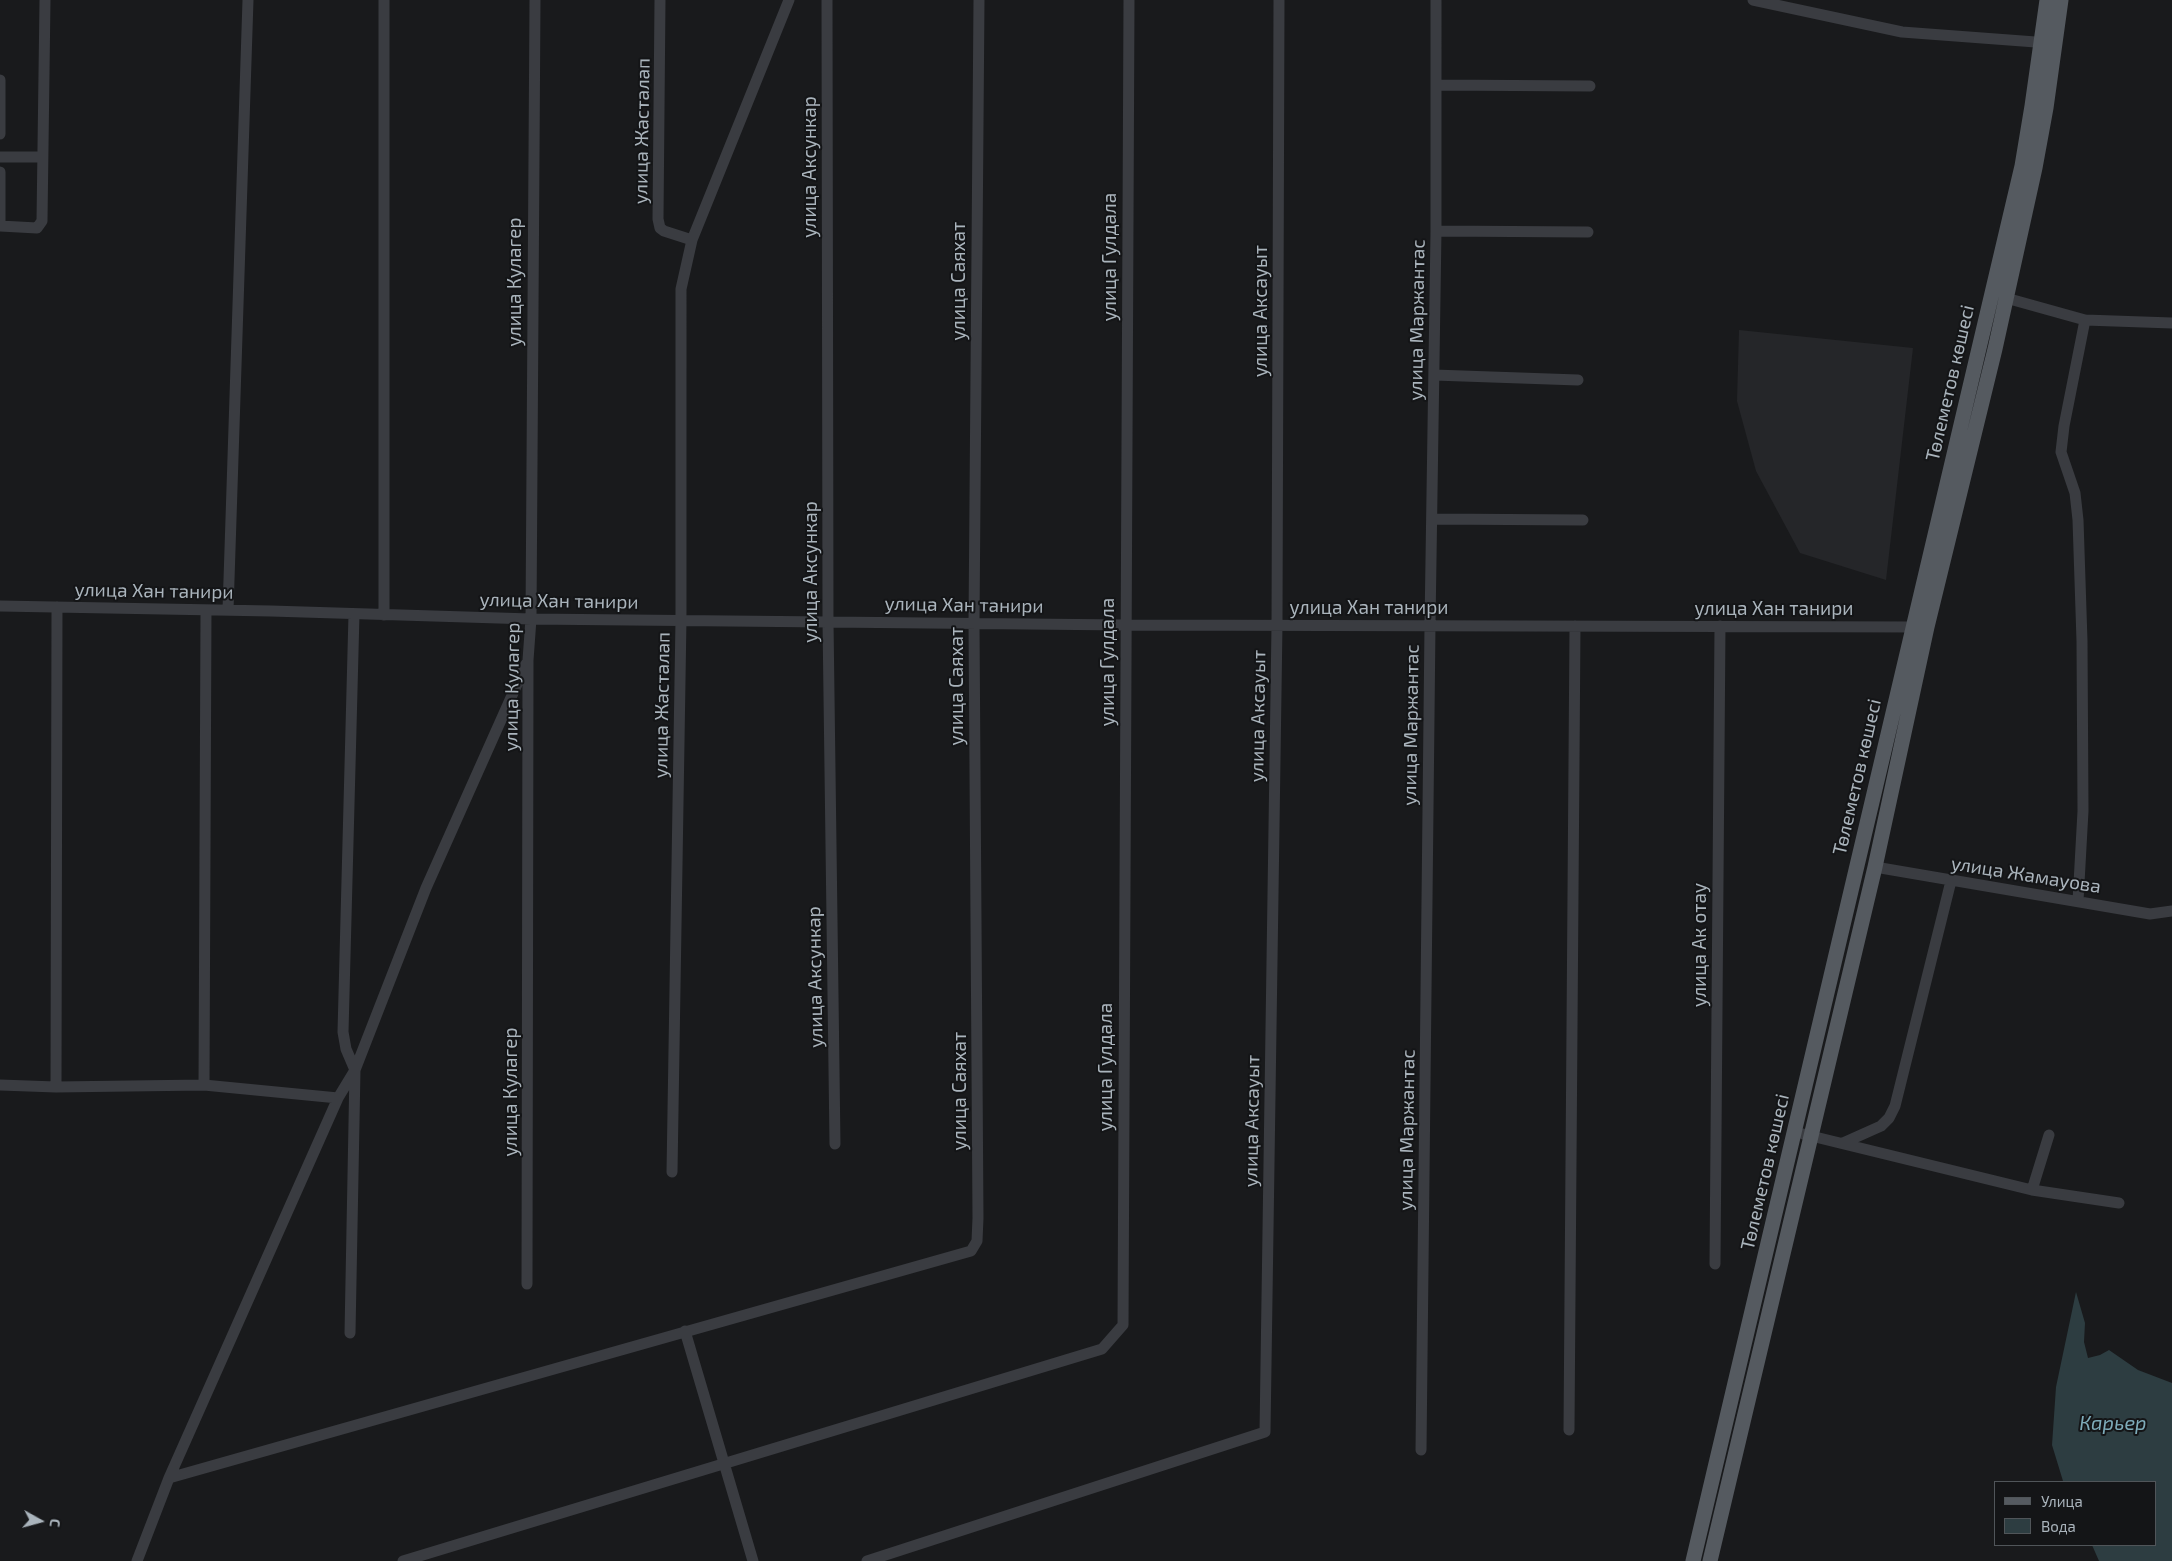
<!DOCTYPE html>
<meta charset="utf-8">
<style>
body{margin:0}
#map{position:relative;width:2172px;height:1561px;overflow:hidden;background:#191a1c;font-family:"Exo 2",sans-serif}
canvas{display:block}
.legend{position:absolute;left:1994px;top:1481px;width:162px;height:65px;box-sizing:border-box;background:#141517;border:1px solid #505559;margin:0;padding:6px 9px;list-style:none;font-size:15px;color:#aab4bc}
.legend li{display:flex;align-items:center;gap:10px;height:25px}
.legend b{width:25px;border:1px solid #505559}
.north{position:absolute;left:15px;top:1496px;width:50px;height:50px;-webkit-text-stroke:4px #141517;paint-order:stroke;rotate:97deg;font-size:14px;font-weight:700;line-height:20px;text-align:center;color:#aab4bc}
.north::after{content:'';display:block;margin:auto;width:18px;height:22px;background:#aab4bc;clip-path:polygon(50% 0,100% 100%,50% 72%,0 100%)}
</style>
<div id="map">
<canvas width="2172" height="1561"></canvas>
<ul class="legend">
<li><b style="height:6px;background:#555a60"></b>Улица</li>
<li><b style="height:14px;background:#2d3d41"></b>Вода</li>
</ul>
<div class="north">С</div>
</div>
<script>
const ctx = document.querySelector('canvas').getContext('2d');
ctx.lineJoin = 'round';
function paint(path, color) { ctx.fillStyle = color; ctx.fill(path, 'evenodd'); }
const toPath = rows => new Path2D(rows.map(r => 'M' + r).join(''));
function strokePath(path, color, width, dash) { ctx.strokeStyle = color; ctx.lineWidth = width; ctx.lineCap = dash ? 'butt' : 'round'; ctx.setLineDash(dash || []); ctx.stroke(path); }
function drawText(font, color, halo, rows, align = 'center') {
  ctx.font = font + ' "Exo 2",sans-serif'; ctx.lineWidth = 4; ctx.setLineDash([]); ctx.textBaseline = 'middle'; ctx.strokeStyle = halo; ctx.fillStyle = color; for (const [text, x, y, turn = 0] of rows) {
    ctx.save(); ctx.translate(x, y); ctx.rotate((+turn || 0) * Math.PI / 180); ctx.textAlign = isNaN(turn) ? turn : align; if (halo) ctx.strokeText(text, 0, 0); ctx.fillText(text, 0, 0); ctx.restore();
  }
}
paint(toPath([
 [1739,330,1913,348,1886,580,1800,553,1756,471,1737,401]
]), '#252629');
paint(toPath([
 [2076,1292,2085,1323,2084,1342,2088,1358,2100,1355,2109,1350,2138,1370,2172,1383,2172,1561,2099,1561,2092,1545,2156,1545,2156,1482,2063,1481,2052,1445,2056,1387]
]), '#2d3d41');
strokePath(toPath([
 [384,0,384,615],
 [660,0,658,219,660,228,664,231,692,240],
 [827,0,828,621,835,1144],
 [1753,0,1902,32,2049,43],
 [0,80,0,134],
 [1437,85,1590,86],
 [0,157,42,157],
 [0,172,0,226],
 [0,226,37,228,42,221,45,0],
 [1436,231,1588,232],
 [2006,298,2085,320,2172,323],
 [1434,375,1578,380],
 [1433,519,1583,520],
 [0,606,271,611,531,619,1126,625,1921,627],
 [228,610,248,0],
 [1875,867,2150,914,2172,911],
 [2078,901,2083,811,2082,641,2078,520,2075,493,2061,452,2064,426,2085,320],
 [0,1085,56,1087,204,1085,338,1098],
 [204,1085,206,610],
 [56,1087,57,607],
 [1803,1134,2032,1190,2119,1203],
 [1843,1143,1881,1126,1889,1118,1895,1106,1951,881],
 [672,1172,681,619,681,289,692,240,789,0],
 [2032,1190,2049,1135],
 [1715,1264,1720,626],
 [527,1284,528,660,531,619,535,0],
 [685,1331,753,1561],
 [350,1333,355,1070,346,1049,343,1032,354,614],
 [1569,1430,1575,626],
 [1421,1450,1430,625,1436,231,1436,0],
 [169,1478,971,1251,977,1241,978,1218,974,622,979,0],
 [137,1561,169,1478,338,1098,355,1070,426,888,526,664],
 [403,1561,1102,1349,1123,1325,1129,0],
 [867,1561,1265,1432,1277,625,1279,0]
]), '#3a3c41', 11);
strokePath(toPath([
 [1693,1561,2022,166,2032,106,2047,0],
 [1710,1561,1875,867,1927,627,1995,349,2035,168,2046,108,2061,0]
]), '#555a60', 15);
drawText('19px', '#aab4bc', '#141517', [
 ["улица Жасталап",642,131,-89],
 ["улица Аксункар",810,167,-90],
 ["улица Гулдала",1110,257,-90],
 ["улица Саяхат",959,281,-90],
 ["улица Кулагер",515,282,-90],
 ["улица Аксауыт",1261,311,-90],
 ["улица Маржантас",1417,320,-89],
 ["Төлеметов көшесі",1950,383,-77],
 ["улица Аксункар",811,572,-90],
 ["улица Хан танири",154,591,1],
 ["улица Хан танири",559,601,1],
 ["улица Хан танири",964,605,1],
 ["улица Хан танири",1369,608],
 ["улица Хан танири",1774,609],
 ["улица Гулдала",1108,662,-90],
 ["улица Саяхат",957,686,-90],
 ["улица Кулагер",512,687,-89],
 ["улица Жасталап",662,705,-89],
 ["улица Аксауыт",1258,716,-89],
 ["улица Маржантас",1411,725,-89],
 ["Төлеметов көшесі",1857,777,-77],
 ["улица Жамауова",2026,875,9],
 ["улица Ак отау",1700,945,-90],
 ["улица Аксункар",815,977,-91],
 ["улица Гулдала",1106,1067,-90],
 ["улица Саяхат",960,1091,-90],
 ["улица Кулагер",511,1092,-90],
 ["улица Аксауыт",1252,1121,-89],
 ["улица Маржантас",1407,1130,-89],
 ["Төлеметов көшесі",1765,1172,-77]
]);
drawText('italic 20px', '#7eacba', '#141517', [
 ["Карьер",2113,1423]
]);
</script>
